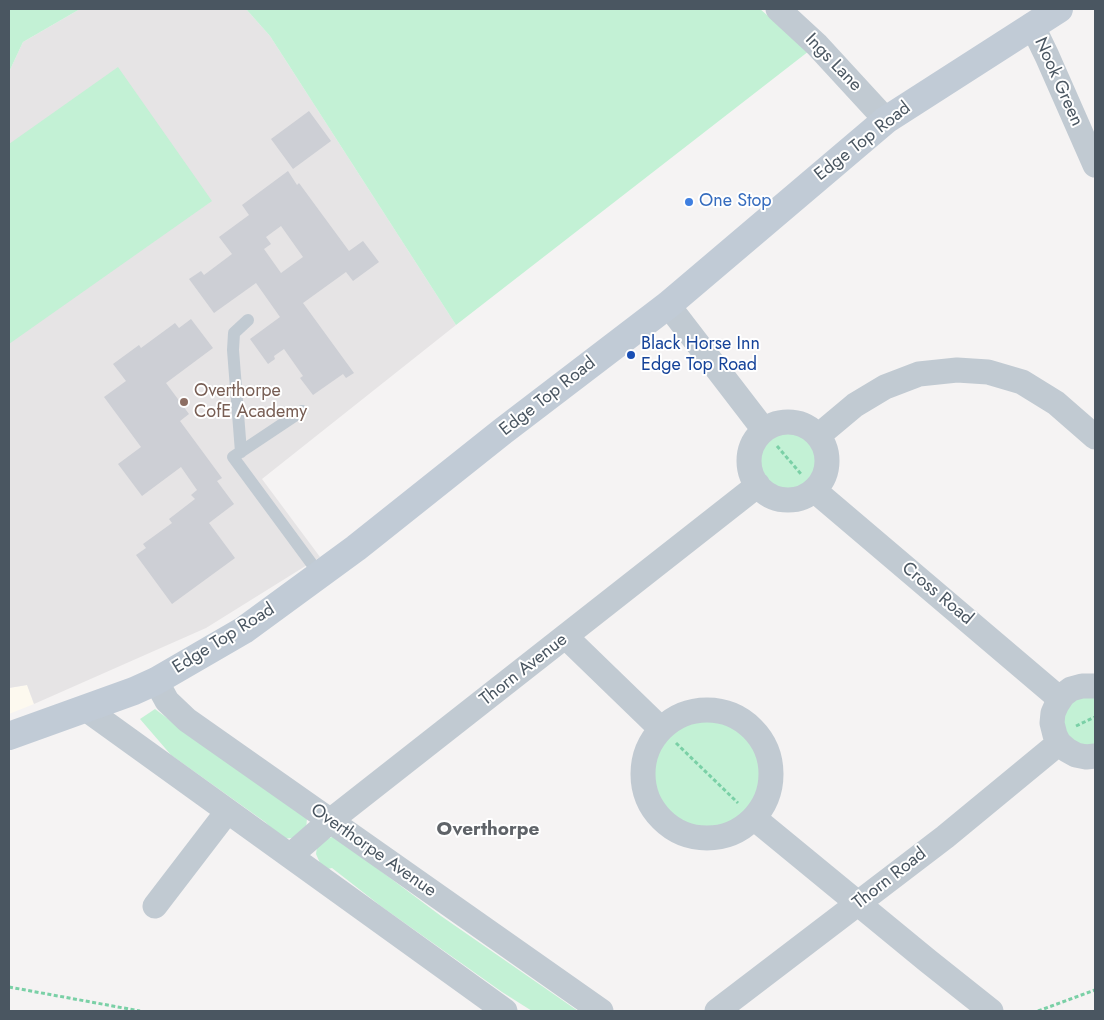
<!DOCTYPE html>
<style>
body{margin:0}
#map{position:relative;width:1104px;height:1020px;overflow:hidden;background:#f5f3f3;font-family:Jost,sans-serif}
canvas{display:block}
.frame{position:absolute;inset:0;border:10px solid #4a5661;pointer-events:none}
</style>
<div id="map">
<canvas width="1104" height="1020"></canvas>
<div class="frame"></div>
</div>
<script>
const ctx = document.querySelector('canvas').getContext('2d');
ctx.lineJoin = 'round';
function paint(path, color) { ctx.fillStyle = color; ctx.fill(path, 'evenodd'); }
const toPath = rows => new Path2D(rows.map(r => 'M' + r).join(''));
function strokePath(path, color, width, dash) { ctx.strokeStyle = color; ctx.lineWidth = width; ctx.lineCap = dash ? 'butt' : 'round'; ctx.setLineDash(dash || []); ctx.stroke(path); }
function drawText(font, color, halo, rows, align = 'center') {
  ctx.font = font + ' Jost,sans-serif'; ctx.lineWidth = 4; ctx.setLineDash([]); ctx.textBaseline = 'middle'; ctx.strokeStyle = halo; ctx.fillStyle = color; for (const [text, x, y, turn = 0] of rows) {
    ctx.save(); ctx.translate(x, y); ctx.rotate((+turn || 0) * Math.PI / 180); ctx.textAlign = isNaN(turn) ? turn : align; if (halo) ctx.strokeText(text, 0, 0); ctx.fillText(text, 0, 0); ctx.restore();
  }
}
paint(toPath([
 [27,685,34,704,9,714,9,688]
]), '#fdf9ef');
paint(toPath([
 [80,9,246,9,270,36,456,325,262,479,320,557,206,628,34,704,27,685,9,688,9,72,23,42]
]), '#e6e4e5');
paint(toPath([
 [9,9,80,9,23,42,9,72],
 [246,9,760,9,809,51,456,325,270,36],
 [118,67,212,201,9,344,9,144],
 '749 461a39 39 0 1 1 78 0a39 39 0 1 1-78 0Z',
 [1095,686,1095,756,1076,755,1053,713],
 [155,709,195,739,307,818,306,830,299,837,283,839,265,822,171,755,140,719],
 '643 774a64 64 0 1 1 128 0a64 64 0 1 1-128 0Z',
 [334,836,441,916,578,1011,532,1011,502,992,382,907,332,868,323,870,316,854,317,847,325,840]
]), '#c3f1d5');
paint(toPath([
 [309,111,331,141,293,169,271,139],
 [288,171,297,185,299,183,349,251,363,241,379,262,353,281,346,272,303,303,354,373,346,378,343,374,313,395,300,378,303,376,284,349,274,356,275,359,268,364,250,339,280,317,256,283,214,313,189,279,201,271,204,275,232,254,219,237,249,215,242,205],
 [281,226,303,257,281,273,264,249,271,244,266,237],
 [191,319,213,348,166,383,189,414,180,421,222,478,217,481,234,504,209,523,235,558,172,604,136,555,146,548,143,544,172,523,169,519,195,499,191,495,197,490,181,467,142,496,118,464,141,447,104,397,126,381,113,364,139,345,141,348,175,323,179,328]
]), '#cdcfd5');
strokePath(toPath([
 [777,446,801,474],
 [1076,726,1095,717],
 [676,743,738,803],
 [9,987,140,1011],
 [1038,1011,1095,990]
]), '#7ad0a6', 3, [4, 2.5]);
strokePath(toPath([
 [302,411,233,457,320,575],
 [241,452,233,350,234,333,248,320]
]), '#c1cad2', 12);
strokePath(toPath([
 [778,9,817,45,886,120],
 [1032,25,1047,56,1095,165],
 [668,305,764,430],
 '749 461a39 39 0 1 1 78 0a39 39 0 1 1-78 0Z',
 [818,436,855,405,885,387,919,374,957,370,988,372,1022,382,1056,403,1095,437],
 [814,490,1060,699],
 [566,637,661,729],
 [156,681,167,701,187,720,601,1011],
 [1095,686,1082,686,1071,689,1063,695,1057,704,1053,713,1052,723,1055,735,1059,743,1067,750,1076,755,1086,757,1095,756],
 [86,709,505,1011],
 '643 774a64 64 0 1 1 128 0a64 64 0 1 1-128 0Z',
 [754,818,928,961,991,1011],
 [290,856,330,821,758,485],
 [155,906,227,812],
 [717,1011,945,837,1059,743]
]), '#c1cad2', 25);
strokePath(toPath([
 [9,736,134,691,156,681,244,630,356,548,503,431,668,305,886,120,1059,9]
]), '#c1cbd6', 28);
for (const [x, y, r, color] of [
 [689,202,5,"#3f7fe0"],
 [631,355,5,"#1a4fb4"],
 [184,402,5,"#8d6e63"]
]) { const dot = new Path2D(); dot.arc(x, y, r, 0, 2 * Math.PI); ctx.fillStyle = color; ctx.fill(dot); strokePath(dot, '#fff', 2); }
drawText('18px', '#4a5661', '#fff', [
 ["Ings Lane",833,63,46],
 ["Nook Green",1058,82,66],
 ["Edge Top Road",863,142,-38],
 ["Edge Top Road",548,397,-38],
 ["Cross Road",937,594,40],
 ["Edge Top Road",224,639,-32],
 ["Thorn Avenue",524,670,-38],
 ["Overthorpe Avenue",373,851,35],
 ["Thorn Road",890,879,-38]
]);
drawText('18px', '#366cbe', '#fff', [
 ["One Stop",699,202]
], 'left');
drawText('18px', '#164399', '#fff', [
 ["Black Horse Inn",641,345],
 ["Edge Top Road",641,366]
], 'left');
drawText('18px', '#785e54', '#fff', [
 ["Overthorpe",194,392],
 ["CofE Academy",194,413]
], 'left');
drawText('bold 19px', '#5f6368', '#fff', [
 ["Overthorpe",488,830]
]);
</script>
